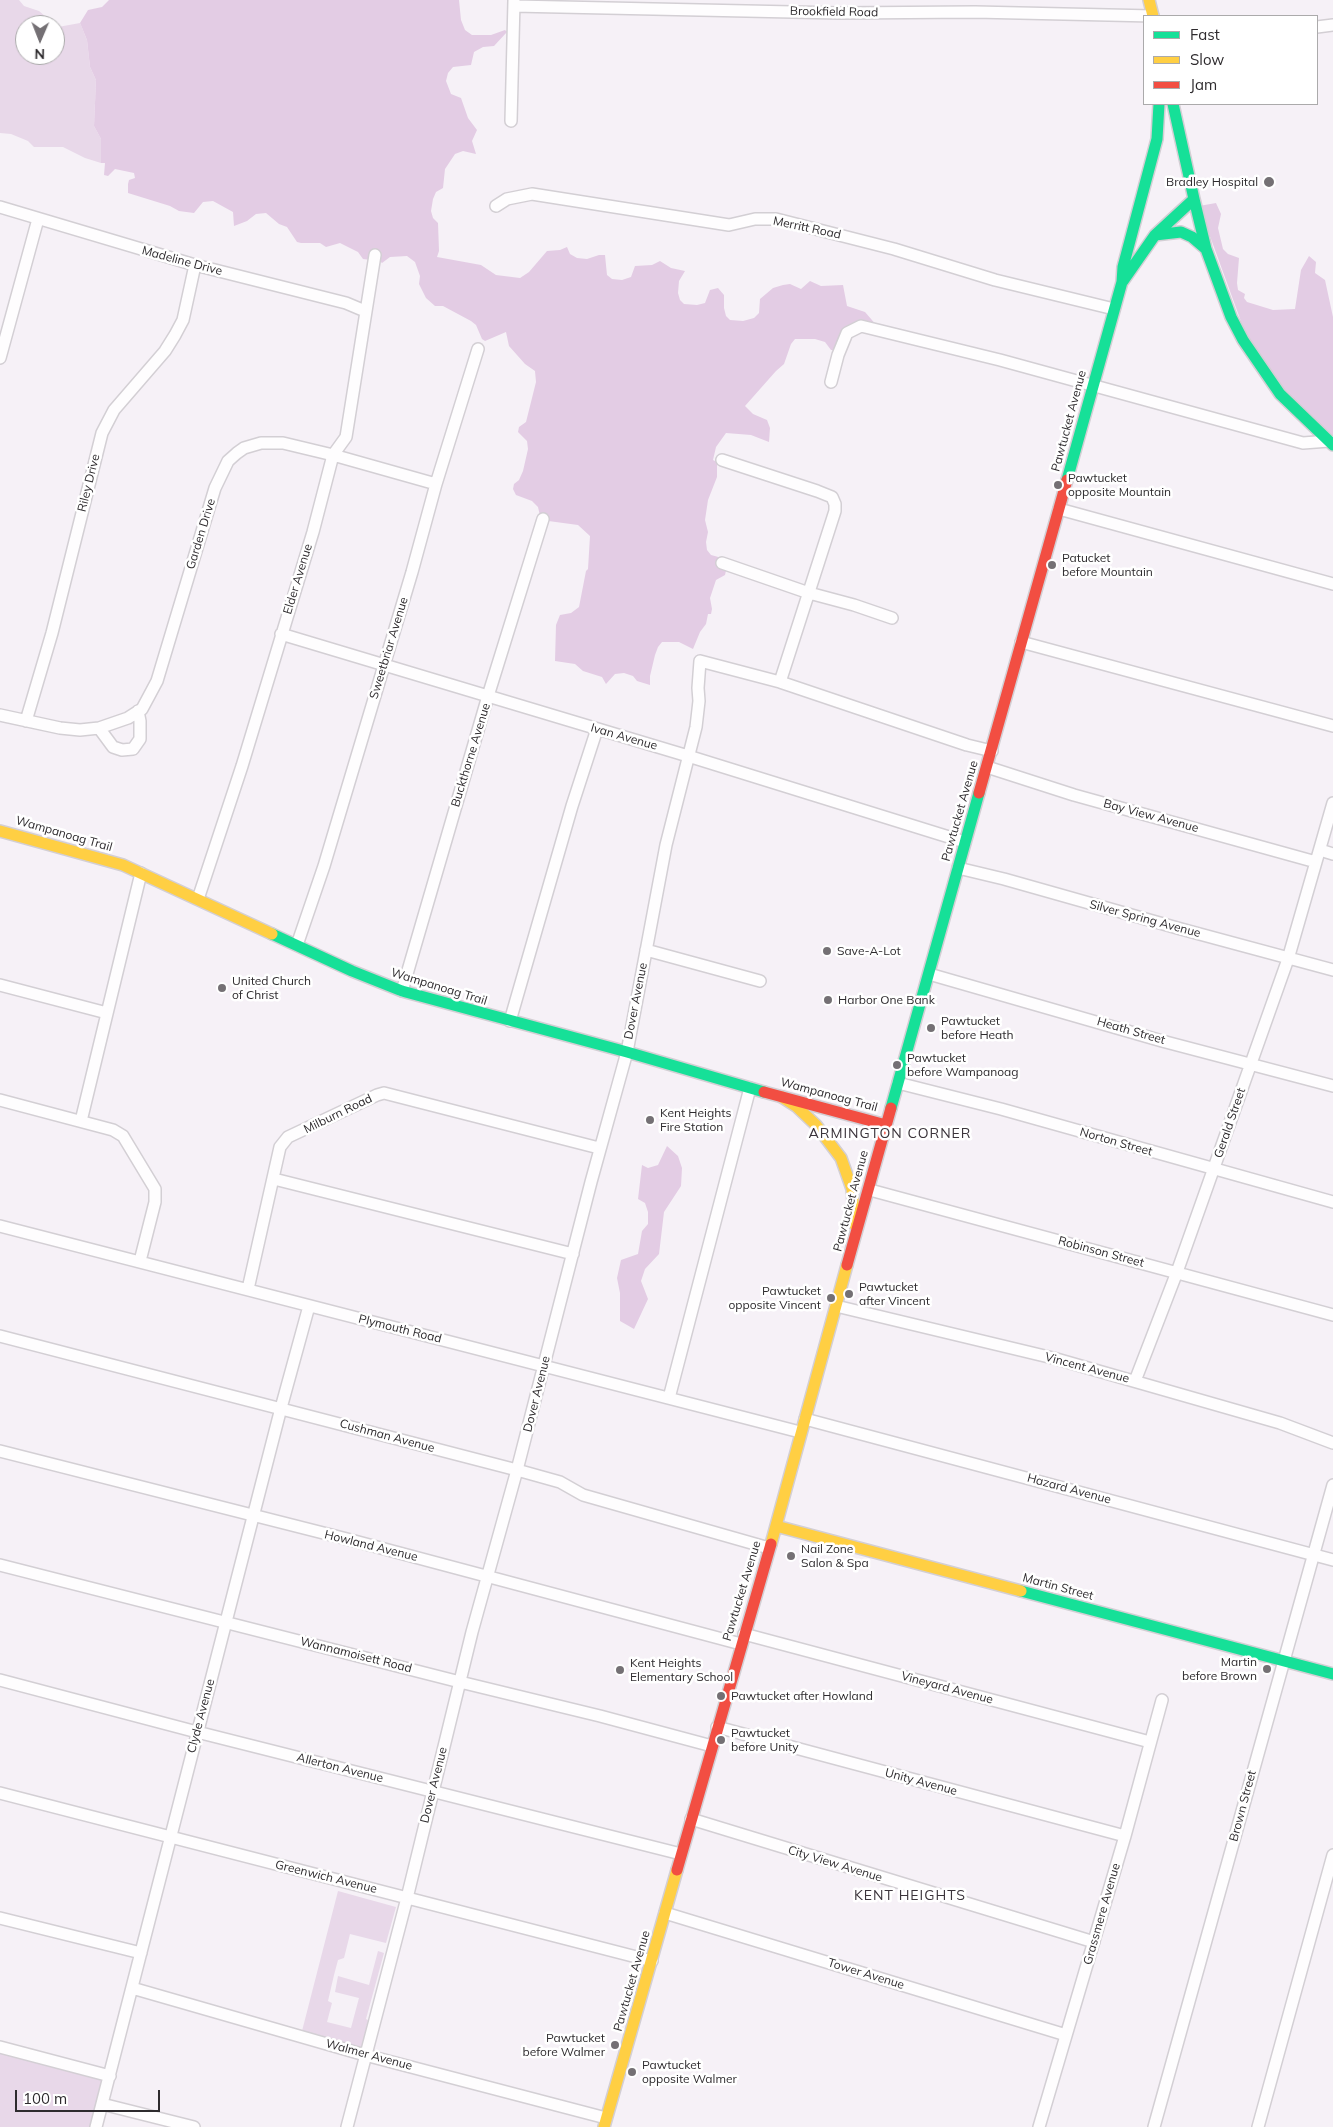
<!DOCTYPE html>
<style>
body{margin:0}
#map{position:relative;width:1333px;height:2127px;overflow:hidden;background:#f6f1f7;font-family:Mulish,sans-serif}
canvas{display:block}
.legend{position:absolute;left:1143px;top:15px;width:175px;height:90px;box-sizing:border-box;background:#fff;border:1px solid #abaaab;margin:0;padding:6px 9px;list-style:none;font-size:15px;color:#2e2b2e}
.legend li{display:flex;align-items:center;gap:10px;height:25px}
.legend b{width:25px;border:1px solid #abaaab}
.north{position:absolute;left:15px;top:15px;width:50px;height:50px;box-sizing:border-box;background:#fff;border:1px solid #abaaab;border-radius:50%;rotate:181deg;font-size:14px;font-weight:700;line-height:20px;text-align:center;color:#2e2b2e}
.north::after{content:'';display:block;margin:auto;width:18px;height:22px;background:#747074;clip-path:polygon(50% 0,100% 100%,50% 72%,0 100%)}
.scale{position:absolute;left:15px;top:2090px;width:145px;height:22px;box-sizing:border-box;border:2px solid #2e2b2e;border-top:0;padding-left:6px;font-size:15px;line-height:18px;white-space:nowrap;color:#2e2b2e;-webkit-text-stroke:4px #fff;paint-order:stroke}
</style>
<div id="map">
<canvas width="1333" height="2127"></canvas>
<ul class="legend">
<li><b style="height:6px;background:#16e098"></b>Fast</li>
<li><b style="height:6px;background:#ffcf43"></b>Slow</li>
<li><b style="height:6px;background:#f24e42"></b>Jam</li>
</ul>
<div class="north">N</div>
<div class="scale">100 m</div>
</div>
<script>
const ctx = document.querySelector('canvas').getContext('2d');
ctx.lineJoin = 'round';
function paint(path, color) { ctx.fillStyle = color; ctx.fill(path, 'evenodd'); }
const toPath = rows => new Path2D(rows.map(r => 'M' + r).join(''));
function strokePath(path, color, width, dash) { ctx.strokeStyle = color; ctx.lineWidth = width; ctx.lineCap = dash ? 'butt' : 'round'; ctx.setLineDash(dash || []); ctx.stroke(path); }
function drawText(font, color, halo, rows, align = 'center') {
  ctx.font = font + ' Mulish,sans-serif'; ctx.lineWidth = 5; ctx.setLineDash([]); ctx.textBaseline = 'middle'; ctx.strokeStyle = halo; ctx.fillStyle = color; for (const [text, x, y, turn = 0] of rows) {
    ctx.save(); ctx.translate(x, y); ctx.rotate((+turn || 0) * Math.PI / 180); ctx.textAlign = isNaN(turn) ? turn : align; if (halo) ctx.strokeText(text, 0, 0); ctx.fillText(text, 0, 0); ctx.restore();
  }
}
paint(toPath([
 [0,0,19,0,24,6,39,11,58,27,80,23,87,40,90,67,96,80,94,126,101,139,103,156,101,163,85,158,63,147,34,147,28,141,11,134,0,133],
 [25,25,55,25,55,55,25,55],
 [338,1891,396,1907,386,1943,350,1934,344,1958,338,1960,334,1975,328,2001,332,2003,327,2022,351,2028,359,1998,335,1992,338,1976,369,1985,378,1951,384,1953,366,2019,368,2020,362,2046,358,2049,320,2035,302,2031],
 [0,2049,104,2075,97,2127,0,2127]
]), '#e8d8e9');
paint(toPath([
 [109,0,459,0,461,20,465,30,472,35,491,35,505,30,507,32,494,46,483,47,474,52,471,65,453,67,448,73,446,81,451,94,461,98,468,118,477,130,472,141,476,154,463,151,455,154,445,169,443,188,436,192,433,199,431,211,433,218,438,223,439,251,437,257,481,265,496,275,520,278,529,272,547,251,560,250,567,247,570,254,577,258,587,259,599,255,605,255,607,275,612,279,622,280,631,277,635,266,652,265,660,261,671,268,685,271,679,281,678,293,680,300,684,304,697,305,705,303,710,290,718,288,724,295,724,308,726,316,730,320,743,321,754,318,759,313,760,299,773,288,783,285,790,284,801,289,810,281,821,286,843,285,847,306,865,312,878,327,856,325,839,350,831,350,825,342,815,339,795,339,791,344,784,364,776,371,745,406,753,414,767,420,770,428,769,442,751,435,726,433,716,447,713,460,717,462,717,477,708,500,705,520,708,532,706,542,707,550,711,555,722,558,727,566,725,575,716,580,710,598,712,609,711,614,708,614,706,624,700,632,693,649,679,642,662,642,658,647,655,655,650,676,650,685,637,681,633,676,624,673,615,674,606,684,602,677,583,671,575,664,555,661,556,625,560,615,571,613,579,607,586,571,588,569,590,536,578,525,541,520,538,507,532,501,516,495,513,489,514,484,519,480,523,471,528,449,527,441,518,432,519,427,526,422,536,382,535,371,525,364,509,346,506,332,485,341,482,339,476,325,471,321,443,306,435,306,426,298,419,284,420,276,415,262,407,256,390,257,382,263,376,258,371,260,363,259,358,252,340,243,326,247,320,243,301,243,297,242,287,227,279,224,266,213,256,214,247,221,234,226,233,212,213,201,203,202,194,213,179,211,170,206,128,193,128,184,129,180,135,178,134,173,115,169,108,176,104,175,105,163,101,163,101,139,94,126,96,80,90,67,87,40,80,23,88,10,102,7],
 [1216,203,1221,214,1218,228,1223,249,1228,254,1239,258,1237,283,1238,290,1245,294,1244,298,1247,302,1273,310,1295,309,1301,270,1309,256,1316,262,1315,273,1325,280,1333,317,1333,446,1255,360,1199,206],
 [667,1146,678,1156,682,1168,681,1186,664,1212,659,1254,645,1269,641,1281,648,1299,634,1329,620,1321,620,1293,617,1278,621,1260,638,1254,642,1231,648,1224,648,1212,645,1203,638,1199,642,1165,648,1168,658,1165]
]), '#e3cce4');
const street = toPath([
 [514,6,839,13,975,12,1153,16],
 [1317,27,1333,25],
 [511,121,514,1],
 [496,206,507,199,532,194,729,225,755,219,776,219,894,249,995,280,1114,309],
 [0,207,195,265,346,303,365,311],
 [0,358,38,219],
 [831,382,838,355,847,333,861,326,1000,360,1303,443,1329,441],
 [722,460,817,491,832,497,835,504,835,511,780,682],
 [1059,509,1333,584],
 [722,563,809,593,854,605,892,618],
 [281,634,688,756,965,842],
 [1021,642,1333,726],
 [0,715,60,728,80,730,99,728,113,747,122,750,133,749,140,739,140,721,138,711],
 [26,721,52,633,102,433,114,410,165,351,175,335,183,320,195,265],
 [99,728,128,718,142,709,149,696,157,681,215,488,228,461,237,453,244,448,261,443,283,443,333,455,436,484],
 [987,767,1074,795,1316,862],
 [1320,850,1333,854],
 [958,868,1004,879,1181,929,1333,970],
 [198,899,242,766,313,532,333,455,346,437,375,255],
 [297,945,324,866,412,572,436,484,478,349],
 [646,950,760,981],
 [929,974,1162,1041,1333,1086],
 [0,985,107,1013],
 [402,991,488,696,543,519],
 [510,1021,572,806,597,729],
 [898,1083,1001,1109,1333,1202],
 [0,1100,113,1130,123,1136,155,1189,155,1202,140,1261],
 [81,1121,141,873],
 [274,1179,573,1254],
 [870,1190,1333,1315],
 [0,1226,800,1432],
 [248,1289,280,1147,288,1137,377,1095,384,1093,599,1148],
 [836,1306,1053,1358,1280,1423,1333,1443],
 [0,1336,517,1470,560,1482,583,1495,769,1548],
 [1135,1381,1177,1272,1288,959,1333,803],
 [669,1398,750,1088],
 [805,1419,1333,1560],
 [0,1451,347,1539,741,1644],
 [0,1565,460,1682,600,1716,712,1746],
 [744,1634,1150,1742],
 [0,1680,197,1732,681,1854],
 [717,1727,1125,1836],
 [0,1793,652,1961],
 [691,1819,1094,1942],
 [665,1913,1066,2035],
 [0,1918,141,1953],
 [132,1988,365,2055,606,2118],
 [0,2047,110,2076],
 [102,2104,194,2127],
 [96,2127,281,1408,309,1306],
 [347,2127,407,1898,472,1632,517,1470,591,1182,627,1052,666,845,696,727,699,701,698,688,700,661,780,682,967,745,992,751],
 [1039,2127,1125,1836,1162,1700],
 [1154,2127,1333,1485],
 [1258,2127,1333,1855]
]);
const fast = toPath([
 [1194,199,1206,249,1231,317,1243,340,1280,394,1333,445],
 [1155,235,1181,232,1192,237,1206,249],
 [1123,281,1155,235,1194,199,1173,104],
 [1067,480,1122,282,1123,267,1157,139,1159,104],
 [272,934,352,971,402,991,627,1052,764,1092],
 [891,1108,979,793],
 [1021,1591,1333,1674]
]);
const slow = toPath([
 [1149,0,1153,16],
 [0,831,123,865,272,934],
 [782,1097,796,1106,816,1125,841,1158,852,1189,855,1225],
 [776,1526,1021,1591],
 [771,1544,847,1265],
 [604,2127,677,1870]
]);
const jam = toPath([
 [979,793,1067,480],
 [764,1092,886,1125],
 [847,1265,891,1108],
 [677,1870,771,1544]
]);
strokePath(street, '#d3cfd4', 14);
strokePath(fast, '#d3cfd4', 14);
strokePath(slow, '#d3cfd4', 14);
strokePath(jam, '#d3cfd4', 14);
strokePath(street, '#fefdfe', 11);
strokePath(fast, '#16e098', 11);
strokePath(slow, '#ffcf43', 11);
strokePath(jam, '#f24e42', 11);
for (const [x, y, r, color] of [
 [1269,182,6,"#747074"],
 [1058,485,5,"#747074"],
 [1052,565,5,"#747074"],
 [827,951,5,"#747074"],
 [222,988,5,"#747074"],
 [828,1000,5,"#747074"],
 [931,1028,5,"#747074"],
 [897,1065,5,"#747074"],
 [650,1120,5,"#747074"],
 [849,1294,5,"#747074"],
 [831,1298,5,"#747074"],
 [791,1556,5,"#747074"],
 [1267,1669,5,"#747074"],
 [620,1670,5,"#747074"],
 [721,1696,5,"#747074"],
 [721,1740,5,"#747074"],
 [615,2045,5,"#747074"],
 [632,2072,5,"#747074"]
]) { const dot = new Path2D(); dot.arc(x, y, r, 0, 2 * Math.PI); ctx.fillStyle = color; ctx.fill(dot); strokePath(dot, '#fff', 2); }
drawText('12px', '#2e2b2e', '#fff', [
 ["Brookfield Road",834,12,1],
 ["Merritt Road",807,228,12],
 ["Madeline Drive",182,261,15],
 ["Pawtucket Avenue",1069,421,-75],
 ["Riley Drive",89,483,-76],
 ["Garden Drive",201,534,-73],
 ["Elder Avenue",298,579,-73],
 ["Sweetbriar Avenue",389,648,-73],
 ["Ivan Avenue",624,737,16],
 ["Buckthorne Avenue",471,755,-73],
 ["Pawtucket Avenue",960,811,-74],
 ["Bay View Avenue",1151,816,15],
 ["Wampanoag Trail",64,834,16],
 ["Silver Spring Avenue",1145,919,15],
 ["Wampanoag Trail",439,987,17],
 ["Dover Avenue",636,1001,-79],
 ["Heath Street",1131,1031,16],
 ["Wampanoag Trail",829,1095,15],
 ["Milburn Road",338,1114,-26],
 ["Gerald Street",1230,1123,-71],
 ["Norton Street",1116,1142,16],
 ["Pawtucket Avenue",851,1201,-75],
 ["Robinson Street",1101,1252,15],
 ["Plymouth Road",400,1329,14],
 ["Vincent Avenue",1087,1368,15],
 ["Dover Avenue",537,1394,-76],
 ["Cushman Avenue",387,1436,15],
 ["Hazard Avenue",1069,1489,15],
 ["Howland Avenue",371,1546,14],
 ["Martin Street",1058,1587,15],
 ["Pawtucket Avenue",742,1591,-73],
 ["Wannamoisett Road",356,1655,14],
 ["Vineyard Avenue",947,1688,15],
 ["Clyde Avenue",201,1716,-75],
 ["Allerton Avenue",340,1768,14],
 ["Unity Avenue",921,1782,15],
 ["Dover Avenue",434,1785,-76],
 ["Brown Street",1243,1806,-75],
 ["City View Avenue",835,1864,17],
 ["Greenwich Avenue",326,1877,14],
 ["Grassmere Avenue",1102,1914,-74],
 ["Tower Avenue",866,1974,17],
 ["Pawtucket Avenue",632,1981,-74],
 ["Walmer Avenue",369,2055,15]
]);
drawText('12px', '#2e2b2e', '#fff', [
 ["Bradley Hospital",1258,182,"right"],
 ["Pawtucket",1068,478],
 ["opposite Mountain",1068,492],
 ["Patucket",1062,558],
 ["before Mountain",1062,572],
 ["Save-A-Lot",837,951],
 ["United Church",232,981],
 ["of Christ",232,995],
 ["Harbor One Bank",838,1000],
 ["Pawtucket",941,1021],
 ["before Heath",941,1035],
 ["Pawtucket",907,1058],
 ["before Wampanoag",907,1072],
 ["Kent Heights",660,1113],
 ["Fire Station",660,1127],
 ["Pawtucket",859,1287],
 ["after Vincent",859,1301],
 ["Pawtucket",821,1291,"right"],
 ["opposite Vincent",821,1305,"right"],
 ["Nail Zone",801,1549],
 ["Salon & Spa",801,1563],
 ["Martin",1257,1662,"right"],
 ["before Brown",1257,1676,"right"],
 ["Kent Heights",630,1663],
 ["Elementary School",630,1677],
 ["Pawtucket after Howland",731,1696],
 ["Pawtucket",731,1733],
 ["before Unity",731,1747],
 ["Pawtucket",605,2038,"right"],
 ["before Walmer",605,2052,"right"],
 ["Pawtucket",642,2065],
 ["opposite Walmer",642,2079]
], 'left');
ctx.letterSpacing = '1px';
drawText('14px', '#3b343b', '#fff', [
 ["ARMINGTON CORNER",890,1134],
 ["KENT HEIGHTS",910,1896]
]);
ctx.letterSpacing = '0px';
</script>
